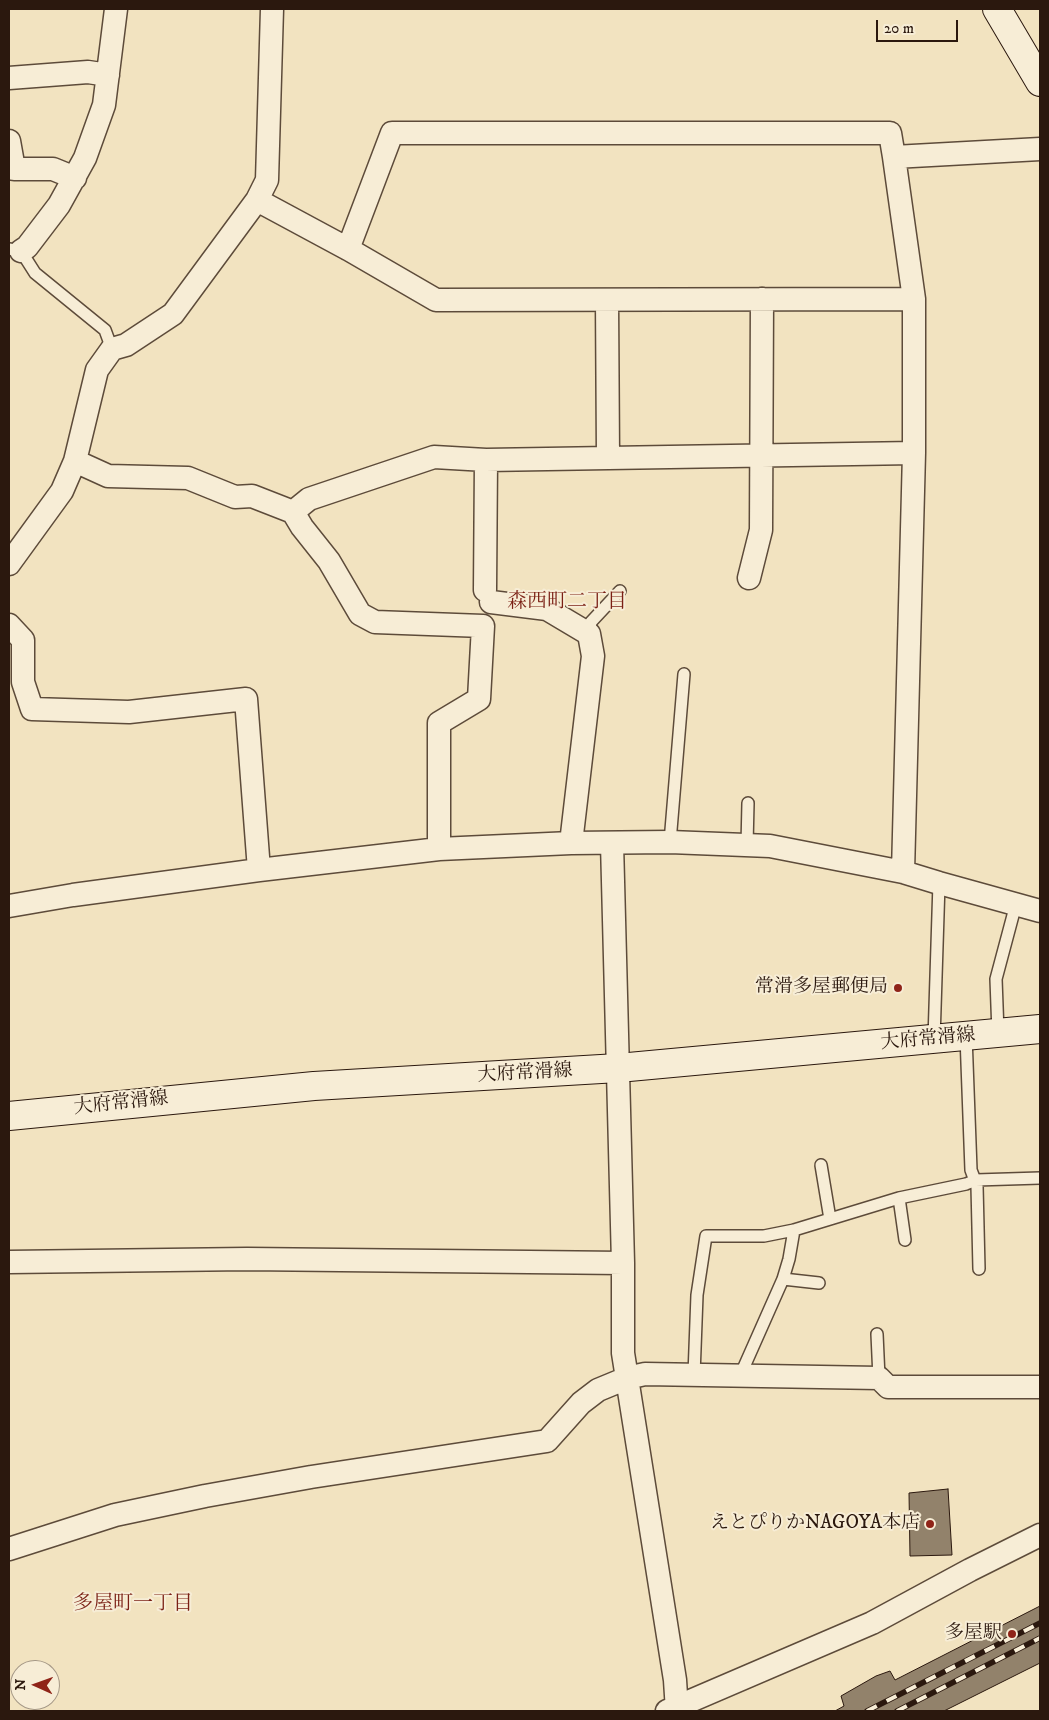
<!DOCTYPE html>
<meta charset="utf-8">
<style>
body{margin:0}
#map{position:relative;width:1049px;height:1720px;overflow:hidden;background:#f2e3c0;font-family:"IM FELL DW Pica",serif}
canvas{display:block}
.frame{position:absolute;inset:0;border:10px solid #2b180e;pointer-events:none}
.north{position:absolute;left:10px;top:1660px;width:50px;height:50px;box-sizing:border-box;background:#f7edd6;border:1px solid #a59886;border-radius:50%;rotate:272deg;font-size:14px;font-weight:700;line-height:20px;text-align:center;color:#2b180e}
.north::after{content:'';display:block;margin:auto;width:18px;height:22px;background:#8f2418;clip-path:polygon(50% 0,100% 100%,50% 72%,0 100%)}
.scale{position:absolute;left:876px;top:20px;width:82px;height:22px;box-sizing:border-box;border:2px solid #2b180e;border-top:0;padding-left:6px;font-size:15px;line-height:18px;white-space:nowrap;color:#2b180e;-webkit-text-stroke:4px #f7edd6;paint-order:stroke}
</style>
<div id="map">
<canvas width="1049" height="1720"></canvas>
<div class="frame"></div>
<div class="north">N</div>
<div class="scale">20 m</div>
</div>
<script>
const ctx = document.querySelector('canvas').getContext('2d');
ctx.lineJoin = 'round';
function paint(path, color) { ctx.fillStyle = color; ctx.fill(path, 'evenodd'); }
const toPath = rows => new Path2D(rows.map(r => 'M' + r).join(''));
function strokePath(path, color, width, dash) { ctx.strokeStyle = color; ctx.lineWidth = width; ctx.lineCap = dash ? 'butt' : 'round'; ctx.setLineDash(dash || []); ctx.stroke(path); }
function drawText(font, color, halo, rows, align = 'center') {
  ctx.font = font + ' "IM FELL DW Pica","Noto Serif JP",serif'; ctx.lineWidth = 4; ctx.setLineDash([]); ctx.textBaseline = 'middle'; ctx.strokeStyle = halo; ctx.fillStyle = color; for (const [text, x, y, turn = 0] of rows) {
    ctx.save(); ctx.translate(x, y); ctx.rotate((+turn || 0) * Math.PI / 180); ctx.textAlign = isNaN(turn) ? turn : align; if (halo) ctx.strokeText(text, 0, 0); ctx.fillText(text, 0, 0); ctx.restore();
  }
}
const building = toPath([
 [948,1489,952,1555,910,1556,909,1493,948,1489],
 [1040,1606,1040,1663,944,1711,835,1711,844,1706,841,1696,876,1676,890,1671,895,1680,1040,1606]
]);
paint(building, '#92826b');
strokePath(building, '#2b180e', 1);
const service = toPath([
 [9,249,21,251,35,273,105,330,112,349],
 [589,634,591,622,620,591],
 [670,842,684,674],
 [747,845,748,803],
 [998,1033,996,979,1016,904],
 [966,1036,971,1170,977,1186,979,1269],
 [934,1039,939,883],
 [821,1165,830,1219],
 [899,1198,905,1240],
 [783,1279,819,1283],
 [877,1334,879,1378],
 [694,1375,697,1295,706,1236,764,1236,794,1230],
 [740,1376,783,1279,789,1259,794,1230,899,1198,966,1184,976,1180,1040,1178]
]);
const minor = toPath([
 [9,78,88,72,108,75],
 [9,141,14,169,53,169,75,178],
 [257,200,348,249,436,300,914,299],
 [348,249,392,133,890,133,894,157],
 [21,251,27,247,59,205,85,158,104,105,116,9],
 [607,300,608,457],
 [75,461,108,476,188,478,235,497,252,496,293,512,309,499,434,457,486,460,914,453],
 [293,512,302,527,329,561,360,614,375,622,483,626,479,699,439,723,439,849],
 [9,564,62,491,75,461,97,370,112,349,126,345,173,314,257,200,267,180,272,9],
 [749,578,761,530,762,299],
 [485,590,486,460],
 [491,602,547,609,589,634,593,656,571,843],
 [9,625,23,640,23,682,32,709,129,712,246,699,259,870],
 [612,843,623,1263,623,1353,675,1680,677,1711],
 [903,872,914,453,914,299,894,157,1040,149],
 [9,906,73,895,259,870,439,849,571,843,670,842,770,846,903,872,939,883,1040,911],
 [9,1262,247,1259,623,1263],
 [9,1549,115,1515,205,1496,311,1477,547,1441,581,1403,598,1390,627,1378,645,1374,879,1378,888,1387,1040,1387],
 [667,1711,872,1623,970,1570,1040,1535]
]);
const secondary = toPath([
 [997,9,1040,82],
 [9,1116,314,1086,618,1068,1040,1029]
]);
strokePath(service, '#5d4b3a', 14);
strokePath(minor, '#5d4b3a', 25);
strokePath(secondary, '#2b180e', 30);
strokePath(service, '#f7edd6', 11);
strokePath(minor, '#f7edd6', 22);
strokePath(secondary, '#f7edd6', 28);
const rail = toPath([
 [867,1711,1040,1623],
 [897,1711,1040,1638]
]);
strokePath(rail, '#2b180e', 5.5);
strokePath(rail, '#f7edd6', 4, [11]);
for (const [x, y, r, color] of [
 [898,988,5,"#8f2418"],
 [930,1524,5,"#8f2418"],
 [1012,1634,5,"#8f2418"]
]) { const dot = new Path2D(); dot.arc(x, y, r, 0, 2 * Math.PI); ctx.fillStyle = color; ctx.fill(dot); strokePath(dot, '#f7edd6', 2); }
drawText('19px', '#2b180e', '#f7edd6', [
 ["常滑多屋郵便局",888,988],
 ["えとぴりかNAGOYA本店",920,1524],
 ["多屋駅",1002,1634]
], 'right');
drawText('19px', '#2b180e', '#f7edd6', [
 ["大府常滑線",928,1040,-5],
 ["大府常滑線",525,1074,-3],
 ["大府常滑線",121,1104,-6]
]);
drawText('20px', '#7a1f14', '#f7edd6', [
 ["森西町二丁目",567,603],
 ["多屋町一丁目",133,1605]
]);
</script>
